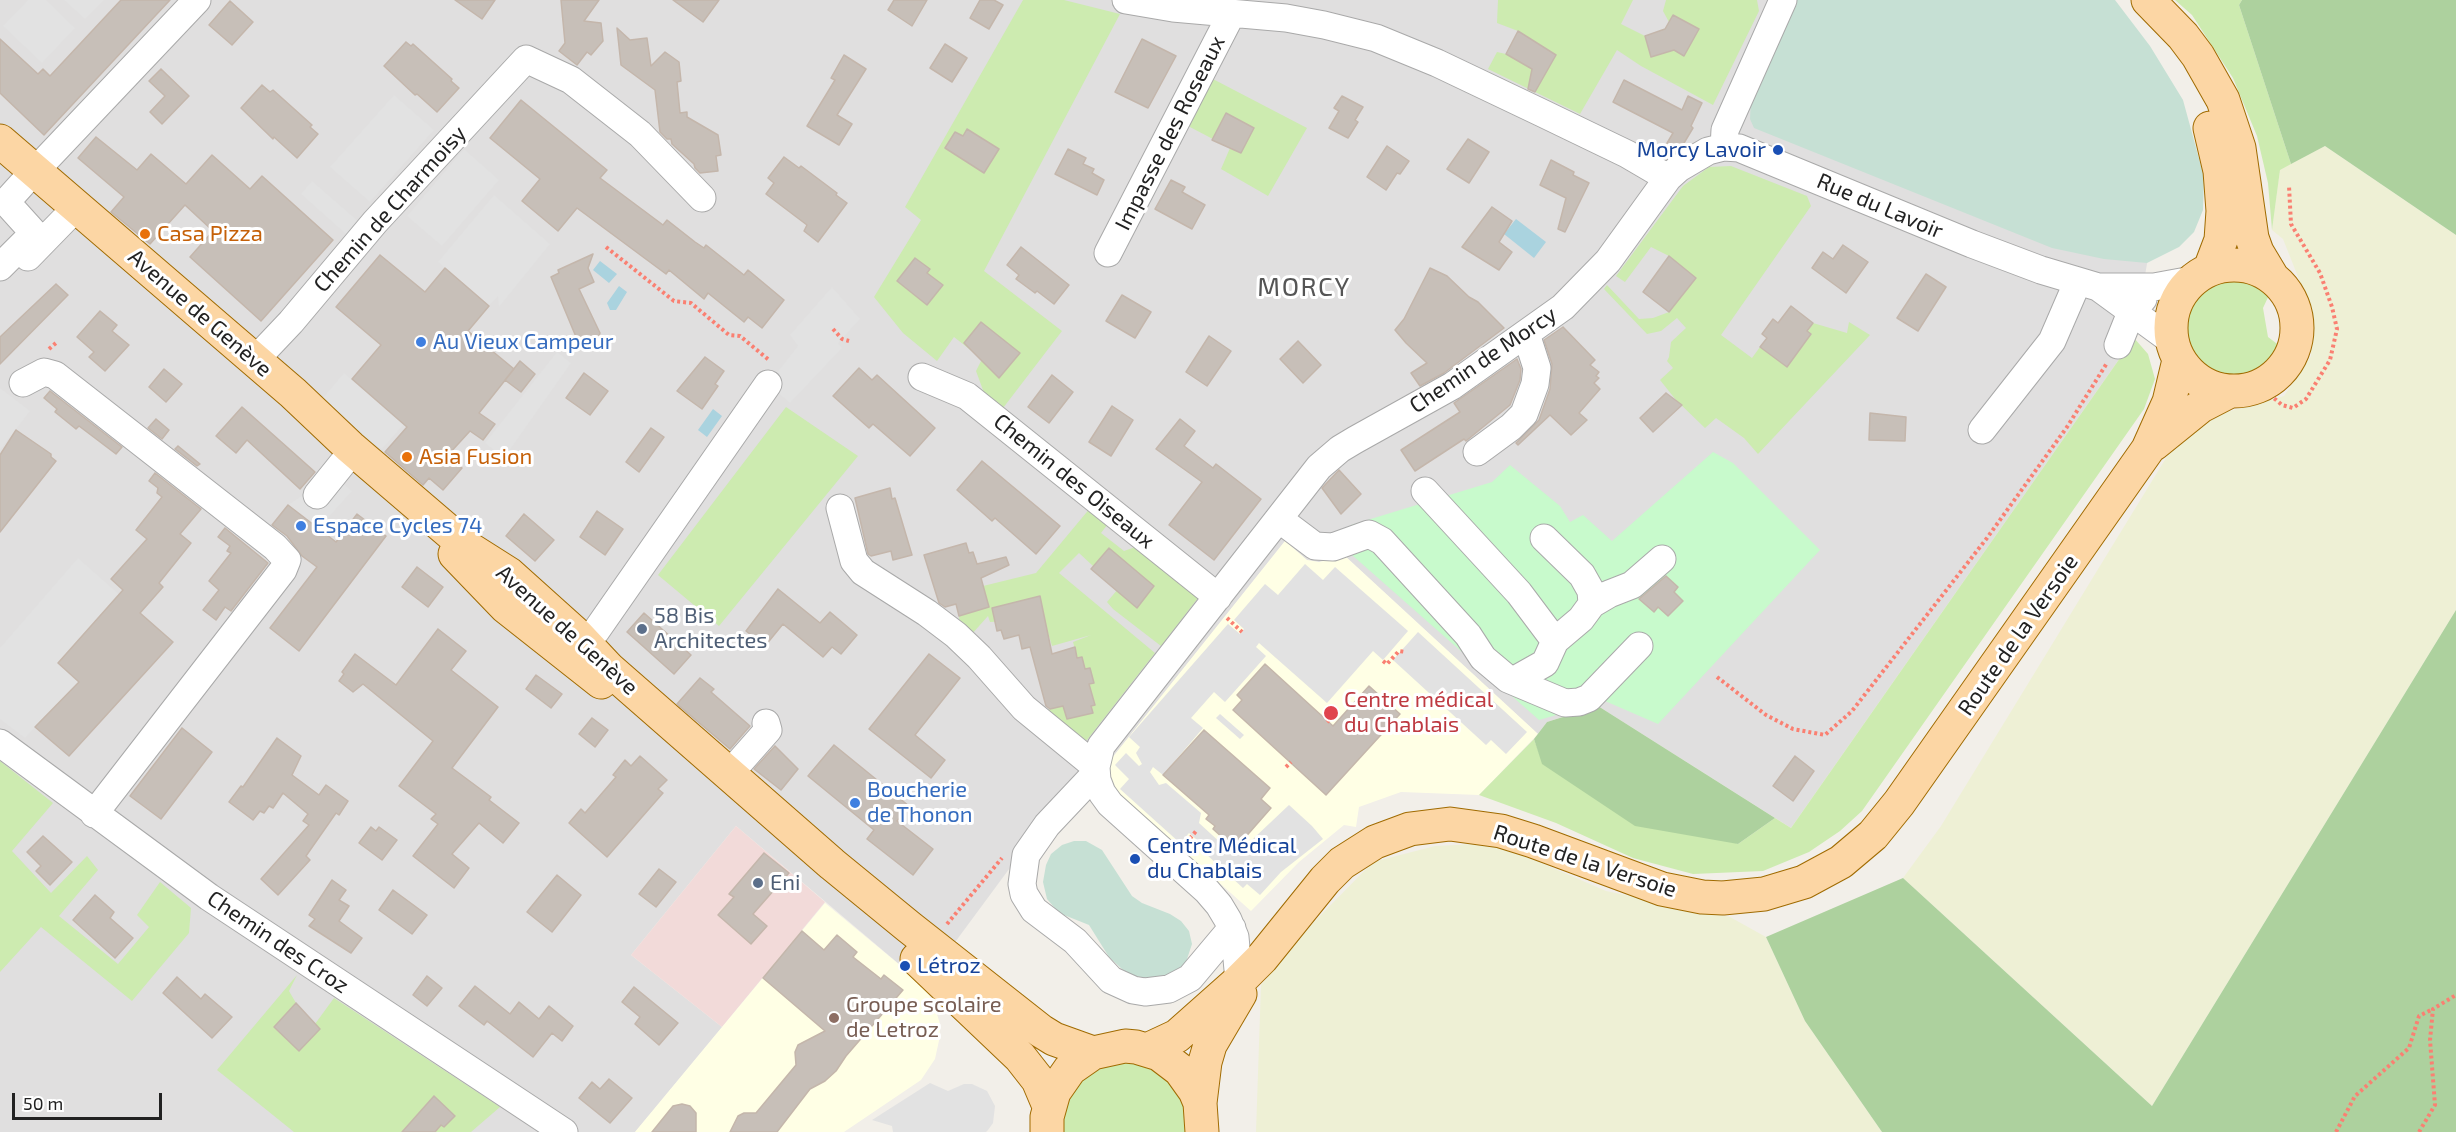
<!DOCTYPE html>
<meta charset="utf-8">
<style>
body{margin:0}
#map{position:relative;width:2456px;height:1132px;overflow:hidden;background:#f2efe9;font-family:"Exo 2",sans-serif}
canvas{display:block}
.scale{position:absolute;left:12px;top:1093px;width:150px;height:27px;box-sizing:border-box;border:3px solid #222;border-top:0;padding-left:8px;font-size:18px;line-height:21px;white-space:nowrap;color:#222;-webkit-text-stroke:4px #fff;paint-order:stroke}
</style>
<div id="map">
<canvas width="2456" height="1132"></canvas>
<div class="scale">50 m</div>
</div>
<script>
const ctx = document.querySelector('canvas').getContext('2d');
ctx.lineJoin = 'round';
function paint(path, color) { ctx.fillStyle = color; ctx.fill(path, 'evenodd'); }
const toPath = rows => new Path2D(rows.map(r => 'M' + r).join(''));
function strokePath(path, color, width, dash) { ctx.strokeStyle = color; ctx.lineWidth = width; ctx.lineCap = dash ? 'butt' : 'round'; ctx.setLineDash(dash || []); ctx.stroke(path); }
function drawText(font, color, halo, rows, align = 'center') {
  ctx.font = font + ' "Exo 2",sans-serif'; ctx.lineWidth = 6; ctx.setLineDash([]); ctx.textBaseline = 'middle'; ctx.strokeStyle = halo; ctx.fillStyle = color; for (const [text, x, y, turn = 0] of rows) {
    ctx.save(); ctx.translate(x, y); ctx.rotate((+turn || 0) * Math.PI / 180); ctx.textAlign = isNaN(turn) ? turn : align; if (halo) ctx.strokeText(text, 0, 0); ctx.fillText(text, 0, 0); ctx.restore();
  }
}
paint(toPath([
 [0,0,1769,0,2148,258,2134,338,1791,828,1598,706,1547,722,1538,734,1345,556,1319,562,1307,560,1285,541,1112,758,1074,788,1015,861,950,949,919,981,736,826,631,955,722,1027,635,1132,0,1132]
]), '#e0dfdf');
paint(toPath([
 [736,826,825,902,722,1027,631,955]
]), '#f2dad9');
paint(toPath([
 [1285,541,1307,560,1319,562,1345,556,1538,734,1479,795,1401,792,1359,807,1356,827,1344,825,1299,862,1251,911,1178,846,1175,849,1115,793,1107,770,1112,758],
 [825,903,919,981,933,1001,940,1024,940,1036,935,1059,921,1080,844,1132,635,1132]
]), '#ffffe5');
paint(toPath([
 [2325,146,2456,235,2456,610,2152,1106,1903,878,1941,826,2177,440,2209,417,2284,396,2311,356,2310,307,2283,239,2272,230,2280,169],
 [1495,843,1606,891,1730,917,1766,937,1805,1021,1882,1132,1256,1132,1261,985,1313,923,1373,862,1435,846]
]), '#eef0d5');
paint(toPath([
 [1023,0,1064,0,1120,14,984,271,1062,331,1000,412,987,401,976,371,982,359,954,337,937,361,903,333,874,297,921,220,905,207],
 [1498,0,1633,0,1621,24,1645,36,1662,34,1669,22,1663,11,1666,0,1757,0,1759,11,1713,105,1641,66,1617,50,1580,114,1488,69,1497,52,1506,54,1518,31,1497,23],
 [2175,0,2242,0,2239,5,2291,164,2280,170,2272,230,2268,183,2257,136,2233,78,2192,15],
 [1211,78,1307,128,1268,196,1221,169,1230,148,1188,126],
 [1731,166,1807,196,1811,206,1721,335,1752,358,1760,347,1787,367,1813,323,1847,333,1849,322,1870,335,1758,454,1744,438,1716,418,1705,428,1676,400,1660,380,1673,368,1667,361,1669,357,1671,342,1686,328,1677,318,1661,331,1647,334,1604,289,1607,285,1639,319,1653,318,1669,312,1696,278,1669,256,1651,247,1625,282,1616,276,1683,186,1709,167],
 [2226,278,2242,278,2257,283,2270,293,2263,308,2268,337,2280,346,2272,360,2260,370,2245,376,2229,377,2214,373,2200,365,2190,352,2185,337,2184,321,2189,306,2198,293,2210,283],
 [2134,338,2148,354,2155,379,2144,409,1862,811,1840,831,1809,852,1763,871,1693,874,1633,858,1556,823,1479,795,1534,739,1543,764,1738,844,1775,818,1791,828],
 [786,407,858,456,719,626,658,575],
 [1091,507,1111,520,1101,533,1124,551,1141,545,1198,598,1161,646,1113,609,1107,602,1118,589,1079,553,1059,573,1155,653,1087,740,1081,741,1047,710,1063,706,1067,719,1093,713,1091,706,1095,704,1089,684,1093,683,1081,671,1073,642,1091,635,1052,646,1044,619,990,622,988,616,971,635,960,626,959,616,985,608,983,586,1036,573],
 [0,761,53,803,12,851,51,893,87,856,98,870,59,916,118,964,149,927,137,915,160,882,191,908,189,933,132,1001,41,927,0,972],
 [297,975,289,991,296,1003,315,1024,334,998,500,1107,471,1132,294,1132,217,1070],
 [1137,1061,1164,1073,1183,1096,1189,1132,1062,1132,1065,1102,1081,1077,1107,1063]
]), '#cdebb0');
paint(toPath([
 [2242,0,2456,0,2456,235,2325,146,2291,164,2239,5],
 [2456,610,2456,1132,1882,1132,1805,1021,1766,937,1903,878,2152,1106],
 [1598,706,1775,818,1738,844,1635,826,1542,764,1534,739,1547,722]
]), '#add19e');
paint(toPath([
 [1791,0,2115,0,2150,46,2183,100,2204,177,2203,210,2194,232,2179,247,2147,263,2104,259,2052,248,1754,128,1750,119,1751,98],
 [1074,841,1086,841,1102,850,1132,896,1142,903,1170,914,1181,921,1189,931,1192,944,1185,965,1168,976,1148,978,1134,976,1122,969,1109,957,1089,925,1059,913,1047,899,1043,882,1046,865,1051,854,1062,845]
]), '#c6e0d4');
paint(toPath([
 [1713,452,1733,463,1820,550,1658,724,1605,701,1539,720,1352,555,1351,525,1492,482,1510,465,1560,506,1570,522,1583,515,1612,541]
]), '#c8facc');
paint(toPath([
 [28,0,46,0,75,28,42,63,3,26],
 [64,0,104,0,85,19],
 [394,95,434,130,370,202,330,167],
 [464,149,499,180,442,246,407,216],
 [312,181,359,222,347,235,301,194],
 [494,195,550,244,499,307,498,296,489,306,438,262],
 [832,287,860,319,838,343,842,348,790,403,768,384,798,346,790,335],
 [557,352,571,363,504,458,485,443],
 [344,373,404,424,382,449,373,444,322,399],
 [0,388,30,411,0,450],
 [333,475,352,491,318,529,288,505],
 [78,558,121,596,79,682,25,738,0,719,0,648],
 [1305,564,1323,580,1335,567,1408,631,1383,660,1373,651,1327,703,1259,643,1256,647,1266,656,1225,702,1214,692,1191,718,1203,728,1163,775,1153,767,1150,772,1159,785,1166,783,1201,813,1199,823,1235,856,1289,805,1312,826,1323,839,1281,872,1260,895,1247,884,1243,888,1193,842,1196,839,1189,833,1180,843,1120,789,1129,779,1115,765,1126,753,1139,766,1142,764,1136,753,1140,747,1129,737,1228,624,1240,634,1244,629,1234,620,1265,584,1278,595],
 [1418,632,1527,732,1506,754,1491,740,1486,745,1393,660],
 [1220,714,1244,735,1240,739,1216,718],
 [930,1083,948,1091,964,1084,972,1084,987,1091,995,1106,993,1123,988,1130,986,1132,893,1132,892,1126,872,1120]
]), '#e2e2e2');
paint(toPath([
 [1516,219,1546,242,1534,258,1504,234],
 [600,261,617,274,609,283,593,270],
 [619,286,627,292,616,310,610,310,607,303],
 [713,409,722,416,707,437,698,430]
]), '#aad3df');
const building = toPath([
 [121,0,170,0,44,135,0,93,0,39,38,74,43,69,50,76,121,0],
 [455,0,495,0,482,19,455,0],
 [561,0,599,0,584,21,601,23,603,41,591,55,587,52,577,65,559,51,565,43,561,0],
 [673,0,719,0,703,22,673,0],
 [894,0,927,0,912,26,888,10,894,0],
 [980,0,994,0,1003,5,989,29,970,18,980,0],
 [230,1,253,22,232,45,209,25,230,1],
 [1673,15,1699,29,1684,56,1674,50,1651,57,1645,36,1665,29,1673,15],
 [617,28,630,40,647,38,651,66,665,52,679,62,681,81,677,82,680,113,687,112,687,117,718,135,721,155,716,156,718,171,700,173,695,168,694,164,672,144,671,139,667,139,660,132,655,90,621,65,617,28],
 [1518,31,1556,55,1535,92,1528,89,1532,69,1506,54,1518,31],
 [1142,39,1176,56,1148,108,1115,92,1142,39],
 [406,42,411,46,413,44,452,79,451,81,459,88,437,112,417,94,415,95,384,66,406,42],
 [945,44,967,58,952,82,930,68,945,44],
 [844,55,866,69,837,115,852,124,839,145,807,126,835,80,831,78,844,55],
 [161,69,189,96,162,124,150,112,165,96,149,81,161,69],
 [1624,80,1682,110,1688,96,1702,103,1691,126,1693,128,1681,148,1666,159,1660,155,1673,133,1613,102,1624,80],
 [262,85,270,92,273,90,312,125,310,127,318,134,297,158,274,137,273,139,241,108,262,85],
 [1342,96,1363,107,1355,120,1358,122,1348,138,1329,128,1339,111,1334,108,1342,96],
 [521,100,607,170,600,178,663,225,667,220,695,242,704,248,706,245,744,275,748,270,784,300,762,328,748,317,744,322,708,293,704,299,669,270,666,274,577,208,558,231,522,201,540,179,490,138,521,100],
 [1226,113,1254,128,1241,153,1212,140,1226,113],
 [967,129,999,149,984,173,945,148,955,132,963,136,967,129],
 [96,137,137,170,151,154,186,184,212,155,250,189,262,176,333,240,261,321,190,257,213,231,185,205,150,244,111,212,124,197,78,158,96,137],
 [1468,139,1489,152,1469,183,1447,169,1468,139],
 [1387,146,1409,161,1400,174,1397,173,1386,190,1367,177,1387,146],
 [1068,149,1086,158,1083,164,1094,169,1092,173,1104,180,1097,195,1055,174,1068,149],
 [784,157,799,168,801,166,837,193,836,195,847,203,818,242,804,231,807,225,766,194,774,183,768,178,784,157],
 [1551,160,1574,172,1573,175,1589,183,1565,232,1558,229,1566,198,1540,185,1551,160],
 [1171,180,1185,187,1182,192,1205,205,1192,229,1155,209,1171,180],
 [1492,207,1512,221,1499,242,1512,252,1499,270,1462,247,1492,207],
 [1843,245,1868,262,1846,293,1812,268,1823,252,1833,259,1843,245],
 [1021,247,1069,285,1054,304,1037,291,1035,293,1016,279,1019,275,1007,265,1021,247],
 [593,254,588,268,594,282,579,289,600,333,597,342,587,346,579,344,551,277,559,273,558,270,593,254],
 [380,255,425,292,445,268,489,306,468,331,514,369,479,413,495,424,483,440,470,431,448,455,462,468,443,490,429,478,423,485,385,452,407,427,352,379,381,345,336,307,380,255],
 [1669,256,1696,278,1669,312,1643,292,1669,256],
 [915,258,930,269,927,273,943,285,927,305,897,281,915,258],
 [1430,268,1447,276,1469,297,1478,302,1504,328,1444,373,1420,386,1411,373,1427,363,1406,343,1395,330,1404,319,1430,268],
 [1926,274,1946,287,1918,331,1897,318,1926,274],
 [56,284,68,295,0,364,0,337,56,284],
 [1122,295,1151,312,1135,338,1106,321,1122,295],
 [1791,306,1813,323,1807,331,1811,334,1787,367,1760,347,1767,338,1762,334,1773,319,1778,323,1791,306],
 [100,311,117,325,112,331,129,345,105,371,89,357,94,352,77,337,100,311],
 [981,322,1020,353,999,378,964,343,981,322],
 [1563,327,1595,360,1590,365,1599,372,1596,376,1599,378,1594,383,1600,389,1579,413,1587,420,1571,435,1550,415,1518,445,1516,443,1539,420,1550,389,1552,364,1544,340,1563,327],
 [1209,336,1231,351,1207,386,1186,372,1209,336],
 [1298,341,1321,365,1303,383,1280,359,1298,341],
 [705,357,724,371,715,384,718,386,702,409,677,391,705,357],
 [1517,359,1521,369,1520,380,1510,405,1466,441,1464,439,1415,471,1401,450,1460,412,1454,403,1517,359],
 [520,361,535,374,521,392,505,380,520,361],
 [859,368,872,380,877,375,935,428,910,456,873,424,869,428,833,396,859,368],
 [164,369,182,384,166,402,149,387,164,369],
 [584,373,608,391,590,415,566,398,584,373],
 [1052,375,1073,392,1049,423,1028,407,1052,375],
 [50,391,122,447,116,454,79,426,76,429,55,412,57,409,44,398,50,391],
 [1666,393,1682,405,1653,432,1640,418,1666,393],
 [1112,406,1133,420,1111,456,1089,442,1112,406],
 [242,407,315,472,300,489,247,440,236,453,216,436,242,407],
 [1870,413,1906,417,1905,441,1869,440,1870,413],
 [156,419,169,430,162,439,148,428,156,419],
 [1180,419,1195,431,1184,446,1213,468,1216,464,1261,499,1214,560,1169,525,1202,482,1156,449,1180,419],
 [651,428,664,437,639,472,626,462,651,428],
 [16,430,51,454,51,457,56,461,0,532,0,455,16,430],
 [178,446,200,464,197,466,175,449,178,446],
 [982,461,1060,526,1036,554,995,518,992,521,957,490,982,461],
 [1339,470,1361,494,1341,514,1322,488,1339,470],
 [155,473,201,509,180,534,191,543,159,583,163,587,140,613,173,642,69,756,35,727,79,682,58,663,123,590,111,579,147,539,136,530,162,497,157,493,158,488,149,481,155,473],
 [890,488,892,499,895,498,912,555,893,560,891,551,871,556,868,554,855,498,890,488],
 [288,505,336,542,357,514,386,536,299,651,270,628,317,567,302,556,287,536,272,525,288,505],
 [597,511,623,529,605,555,580,537,597,511],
 [524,514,554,540,535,561,506,536,524,514],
 [225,528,268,563,231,611,225,607,216,620,203,610,219,590,209,581,231,553,227,551,230,546,218,537,225,528],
 [966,543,969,553,973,552,977,564,1006,557,1009,565,981,578,989,607,959,616,956,604,945,607,939,603,924,555,966,543],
 [1109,548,1154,586,1137,608,1091,569,1109,548],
 [417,567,443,587,428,607,402,587,417,567],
 [1666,576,1678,587,1674,592,1683,601,1668,616,1658,607,1654,612,1639,599,1666,576],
 [778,589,820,623,830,612,857,635,841,654,832,647,823,657,783,624,765,646,746,631,778,589],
 [1040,596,1052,654,1075,647,1077,658,1082,657,1085,669,1090,668,1094,683,1089,684,1095,705,1091,706,1093,713,1067,719,1063,706,1050,709,1046,706,1030,647,1022,649,1019,635,1004,639,1001,630,997,631,992,608,1040,596],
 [644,613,691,655,674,674,627,632,644,613],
 [438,629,466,651,451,670,498,707,452,768,491,797,489,800,519,823,503,843,479,823,452,854,469,868,454,888,413,856,438,824,431,819,436,814,399,786,433,741,363,684,353,692,339,681,344,674,342,672,355,654,396,685,438,629],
 [929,654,960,678,915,735,945,760,931,778,869,729,929,654],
 [1265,664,1333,726,1369,686,1400,714,1326,795,1233,710,1242,700,1237,695,1265,664],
 [536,675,562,694,551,708,526,689,536,675],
 [700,678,714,689,711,692,750,726,730,749,677,704,700,678],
 [592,718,608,730,595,747,579,734,592,718],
 [182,728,212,752,161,819,130,796,182,728],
 [1204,730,1270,788,1261,799,1271,808,1235,849,1213,829,1215,826,1206,819,1209,815,1163,775,1204,730],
 [277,738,301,756,292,775,319,795,326,785,348,801,339,815,336,813,306,856,310,860,278,895,261,879,309,825,303,821,308,814,283,793,273,808,269,806,264,813,260,811,253,820,229,802,241,786,243,787,277,738],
 [834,745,909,806,897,821,933,849,913,875,867,839,874,830,808,776,834,745],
 [775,746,798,769,781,790,754,769,775,746],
 [640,756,667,780,658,789,663,793,607,857,569,823,581,809,585,813,616,777,613,775,625,760,631,766,640,756],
 [1795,756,1814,771,1793,801,1773,786,1795,756],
 [371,827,376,831,379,827,397,840,382,860,359,843,371,827],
 [43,836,72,862,50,885,36,871,41,866,27,852,43,836],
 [764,853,789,873,753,914,767,926,751,944,718,915,734,897,729,894,764,853],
 [659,869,676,882,656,907,639,894,659,869],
 [557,875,581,895,552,932,527,912,557,875],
 [332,880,346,890,339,900,349,906,339,921,362,938,351,953,309,926,315,919,309,915,332,880],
 [393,890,427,915,412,934,379,910,393,890],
 [95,895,114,912,110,918,133,938,115,958,73,920,95,895],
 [802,931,824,950,837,935,857,952,853,957,881,979,884,975,903,990,846,1056,836,1071,825,1081,810,1089,777,1132,730,1132,738,1116,744,1113,756,1113,796,1065,795,1052,798,1045,825,1031,763,978,802,931],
 [427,976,442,988,427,1006,413,995,427,976],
 [177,977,201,999,205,994,232,1017,212,1038,163,993,177,977],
 [475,986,510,1014,519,1002,539,1019,549,1006,573,1026,562,1041,552,1033,533,1057,487,1021,484,1025,459,1006,475,986],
 [634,987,678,1023,659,1045,635,1024,640,1017,622,1002,634,987],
 [296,1003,320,1029,299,1051,274,1027,296,1003],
 [609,1079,632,1098,610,1123,579,1098,592,1082,600,1089,609,1079],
 [434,1096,455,1116,444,1127,441,1125,435,1132,402,1132,434,1096],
 [682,1104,690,1106,696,1113,696,1132,652,1132,673,1106,682,1104]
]);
paint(building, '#c7bfb8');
strokePath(building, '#c4b6ab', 1.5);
const minor = toPath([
 [1126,0,1173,8,1286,18,1324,25,1376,38,1437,63,1542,113,1627,154,1668,178],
 [1724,147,1725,130,1783,0],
 [35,171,197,0],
 [1108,253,1232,13],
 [28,257,67,217],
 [0,267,34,233,6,202,25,181],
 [2098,287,2172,341],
 [2118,345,2132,310,2143,299],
 [255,360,291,322,375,222,526,59,571,80,640,134,702,198],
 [922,377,967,396,1218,597],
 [23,383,44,372,55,375,275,547,287,560,283,570,94,814],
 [1982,430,2052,341,2078,281],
 [1477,452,1511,427,1524,414,1535,384,1537,368,1529,343,1524,336],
 [1425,491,1519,593,1555,641],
 [317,495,346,459],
 [840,508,854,561,863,572,927,613,956,635,979,657,1024,708,1096,767],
 [1279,519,1315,546,1333,547,1369,534,1382,541,1468,635,1483,658,1508,679,1565,703,1579,702,1589,698,1639,646],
 [1544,538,1582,575,1591,591,1592,604],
 [584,642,596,631,768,384],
 [1513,681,1545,663,1555,641,1581,619,1592,604,1609,594,1632,585,1662,559],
 [0,743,209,897,564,1132],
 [730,773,768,730,766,723],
 [1096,773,1047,825,1026,855,1022,884,1024,894,1034,910,1075,941,1111,980,1133,990,1145,992,1169,989,1190,978,1232,928],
 [1239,981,1235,937,1228,920,1219,905,1207,891,1110,804,1102,793,1097,780,1096,767,1101,746,1319,467,1340,449,1355,440,1452,386,1563,307,1608,261,1668,178,1679,168,1708,151,1724,147,1739,148,1972,244,2041,270,2098,287,2154,287,2192,280]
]);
const major = toPath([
 [2148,0,2183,36,2198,56,2223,100,2239,148,2252,238,2257,252,2272,277],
 [0,141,293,393,350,447,468,548,509,574,578,636,609,669,832,864,909,927,1041,1031,1054,1039,1093,1053],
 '2171 328a63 63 0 1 1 126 0a63 63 0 1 1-126 0Z',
 [2210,269,2221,240,2223,211,2220,171,2210,128],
 [2154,444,2201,406,2230,391],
 [455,554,506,607,601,682],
 [917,959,1020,1057,1038,1080,1049,1106],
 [1147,1050,1177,1036,1239,981,1262,958,1325,880,1342,863,1375,842,1410,829,1450,824,1501,831,1533,841,1662,889,1702,897,1723,898,1764,894,1804,882,1841,862,1873,835,1899,803,2148,449,2169,402,2179,360],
 [1200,1103,1205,1062,1210,1045,1240,994],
 [1047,1132,1047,1117,1054,1092,1070,1069,1093,1053,1125,1046,1136,1047,1159,1054,1180,1070,1195,1091,1200,1103,1202,1132]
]);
strokePath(minor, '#a9a9a9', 29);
strokePath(major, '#a06b00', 35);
strokePath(toPath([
 [606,247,674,301,691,303,729,335,740,336,769,360],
 [833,329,842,339,849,341],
 [49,349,56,343],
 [2264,384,2269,394,2282,405,2293,408,2306,399,2330,360,2337,329,2332,307,2320,273,2291,224,2289,186],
 [1227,618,1242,632],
 [1383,661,1387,664,1399,651,1406,652],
 [1717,677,1766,715,1793,729,1825,735,1852,711,1987,538,2067,427,2107,363],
 [1327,722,1335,715],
 [1286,767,1291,762],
 [1186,843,1197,830],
 [947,924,1002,858],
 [2336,1132,2355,1096,2409,1048,2419,1016,2433,1009],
 [2419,1132,2435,1105,2430,1040,2433,1009,2456,995]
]), '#fa8072', 4, [3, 3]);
strokePath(minor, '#fff', 27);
strokePath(major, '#fcd6a4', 33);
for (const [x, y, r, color] of [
 [1778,150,6,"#1a4fb4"],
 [145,234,6,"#e8710a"],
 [421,342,6,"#3f7fe0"],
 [407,457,6,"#e8710a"],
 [301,526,6,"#3f7fe0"],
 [642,629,6,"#5c6f8a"],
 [1331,713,8,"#e0444e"],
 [855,803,6,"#3f7fe0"],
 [1135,859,6,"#1a4fb4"],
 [758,883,6,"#5c6f8a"],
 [905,966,6,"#1a4fb4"],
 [834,1018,6,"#8d6e63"]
]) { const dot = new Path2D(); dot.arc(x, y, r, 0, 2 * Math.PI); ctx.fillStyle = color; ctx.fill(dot); strokePath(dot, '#fff', 2); }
drawText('22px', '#222', '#fff', [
 ["Impasse des Roseaux",1170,133,-63],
 ["Rue du Lavoir",1880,206,23],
 ["Chemin de Charmoisy",390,209,-48],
 ["Avenue de Genève",200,313,41],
 ["Chemin de Morcy",1483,360,-34],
 ["Chemin des Oiseaux",1074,481,39],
 ["Avenue de Genève",567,630,42],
 ["Route de la Versoie",2018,635,-55],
 ["Route de la Versoie",1585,861,18],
 ["Chemin des Croz",278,942,34]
]);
drawText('22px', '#164399', '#fff', [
 ["Morcy Lavoir",1766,150,"right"],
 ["Centre Médical",1147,846],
 ["du Chablais",1147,871],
 ["Létroz",917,966]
], 'left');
drawText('22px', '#c56008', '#fff', [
 ["Casa Pizza",157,234],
 ["Asia Fusion",419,457]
], 'left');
drawText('22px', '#366cbe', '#fff', [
 ["Au Vieux Campeur",433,342],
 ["Espace Cycles 74",313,526],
 ["Boucherie",867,790],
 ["de Thonon",867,815]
], 'left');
drawText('22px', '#4e5e75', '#fff', [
 ["58 Bis",654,616],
 ["Architectes",654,641],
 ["Eni",770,883]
], 'left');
drawText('22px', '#be3a42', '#fff', [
 ["Centre médical",1344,700],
 ["du Chablais",1344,725]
], 'left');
drawText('22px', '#785e54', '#fff', [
 ["Groupe scolaire",846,1005],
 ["de Letroz",846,1030]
], 'left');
ctx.letterSpacing = '1.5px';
drawText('26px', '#555', '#fff', [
 ["MORCY",1304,287]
]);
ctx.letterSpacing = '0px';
</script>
